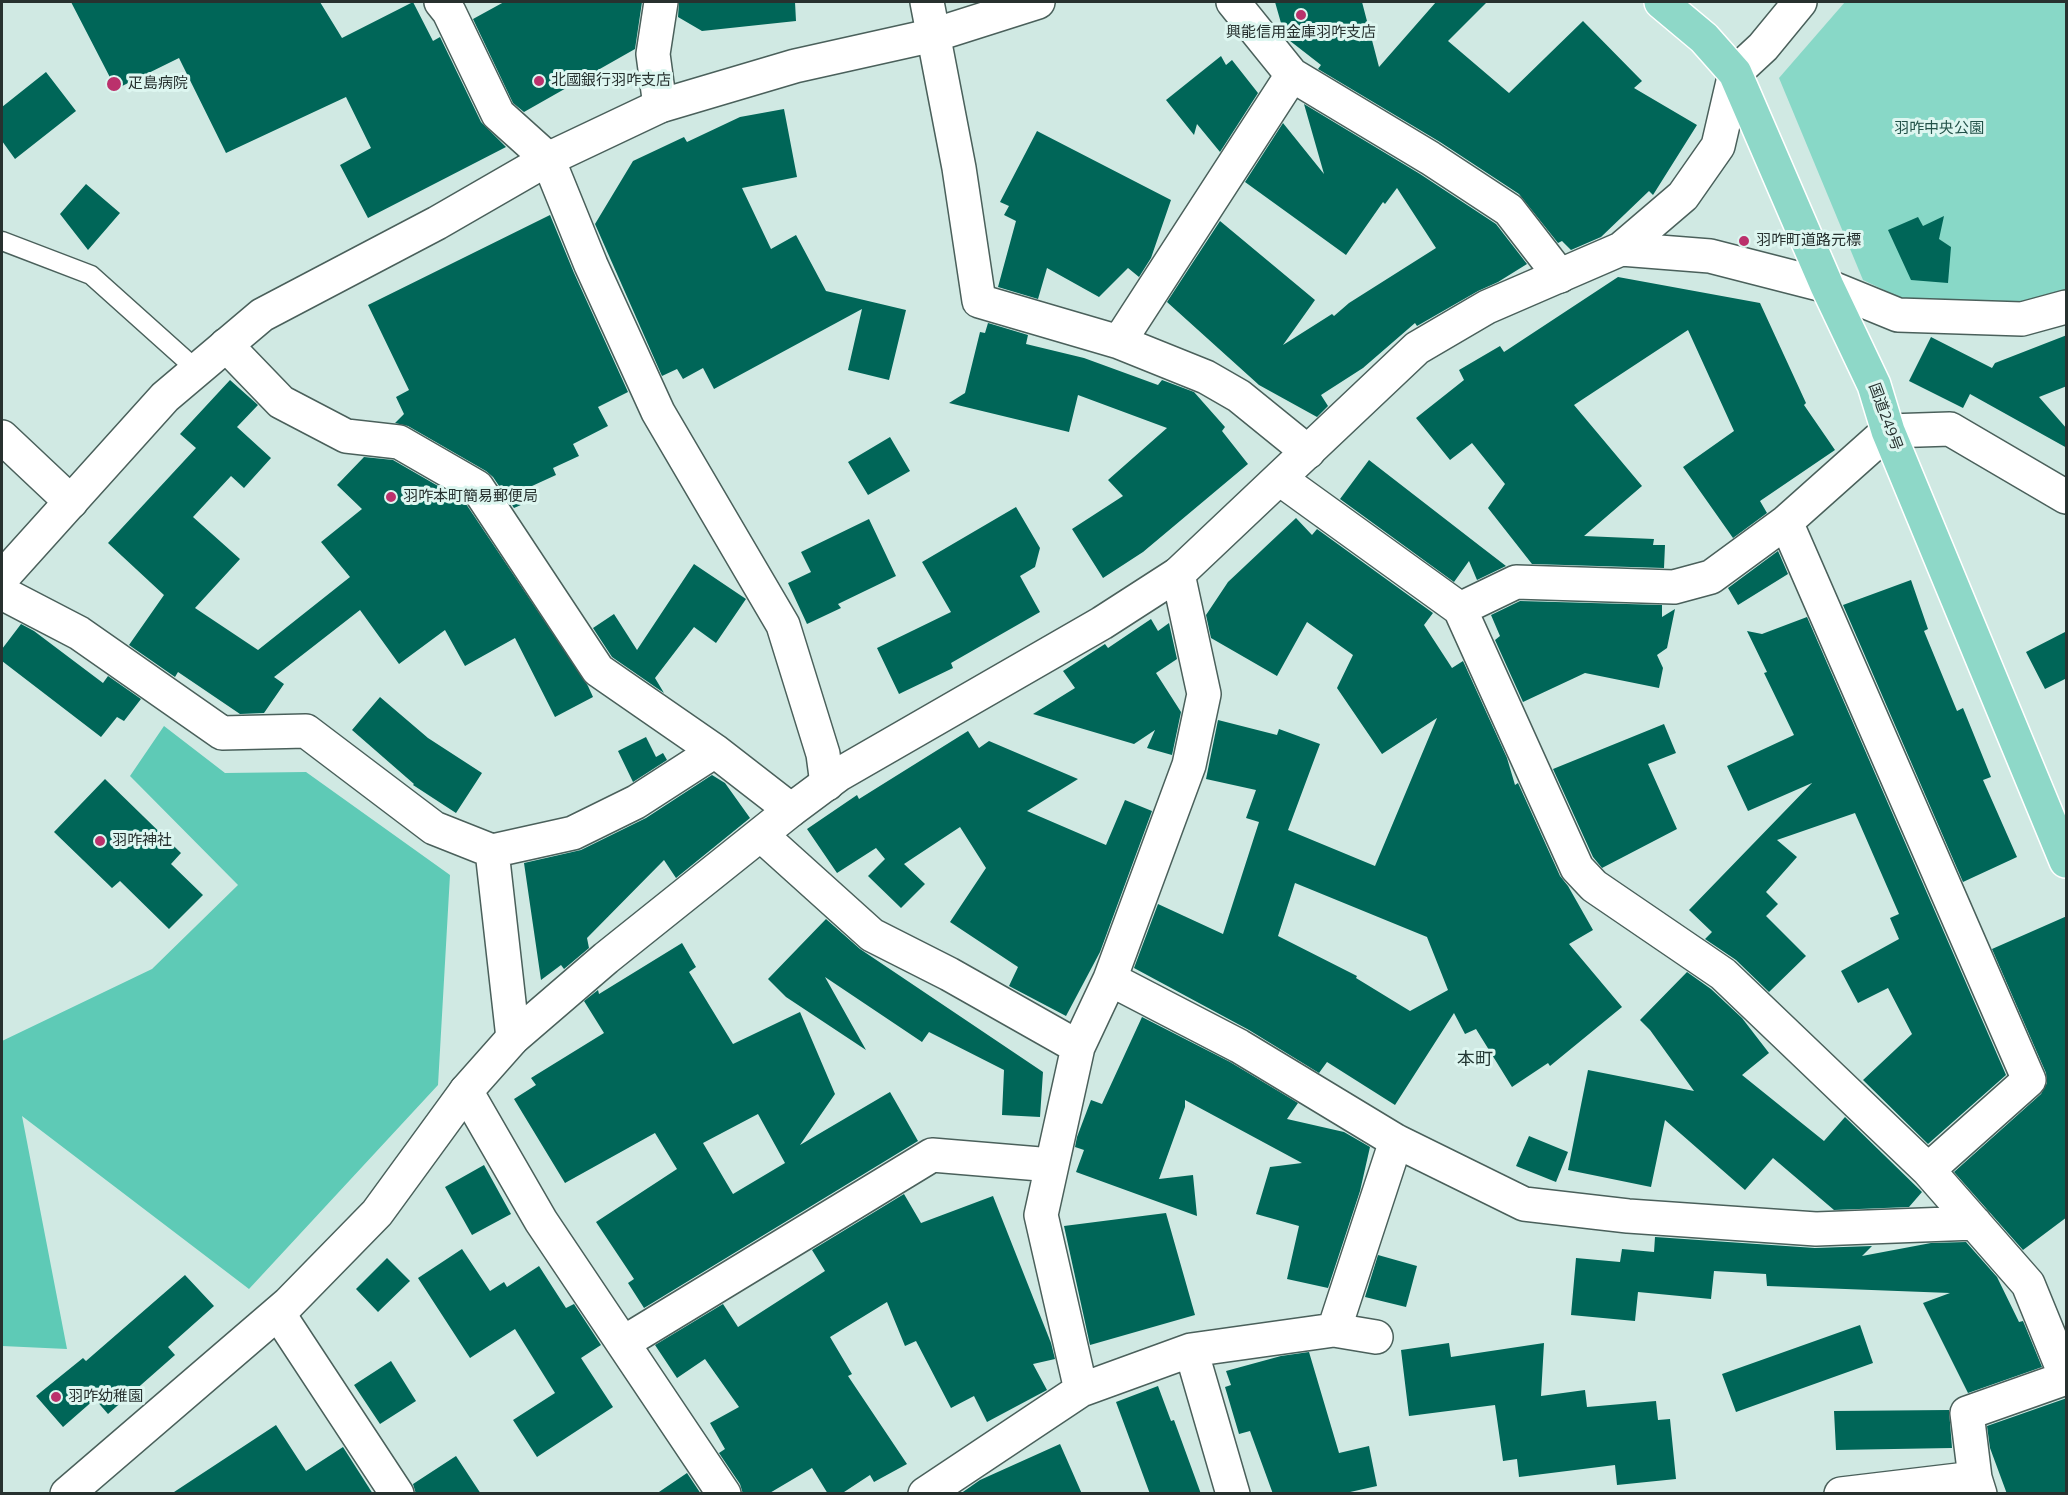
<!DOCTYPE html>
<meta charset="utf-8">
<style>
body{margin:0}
#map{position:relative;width:2068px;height:1495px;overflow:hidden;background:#d0e9e3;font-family:"Open Sans",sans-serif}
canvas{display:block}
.frame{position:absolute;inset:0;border:3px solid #27312f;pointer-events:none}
</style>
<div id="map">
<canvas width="2068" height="1495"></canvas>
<div class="frame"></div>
</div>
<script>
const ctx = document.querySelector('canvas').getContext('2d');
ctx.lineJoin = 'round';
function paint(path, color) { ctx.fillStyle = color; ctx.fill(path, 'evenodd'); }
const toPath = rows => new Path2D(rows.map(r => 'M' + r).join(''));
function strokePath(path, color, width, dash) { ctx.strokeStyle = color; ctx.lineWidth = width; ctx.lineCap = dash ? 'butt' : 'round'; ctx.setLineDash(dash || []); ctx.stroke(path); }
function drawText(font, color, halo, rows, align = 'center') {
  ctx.font = font + ' "Open Sans","Noto Sans JP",sans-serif'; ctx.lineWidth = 6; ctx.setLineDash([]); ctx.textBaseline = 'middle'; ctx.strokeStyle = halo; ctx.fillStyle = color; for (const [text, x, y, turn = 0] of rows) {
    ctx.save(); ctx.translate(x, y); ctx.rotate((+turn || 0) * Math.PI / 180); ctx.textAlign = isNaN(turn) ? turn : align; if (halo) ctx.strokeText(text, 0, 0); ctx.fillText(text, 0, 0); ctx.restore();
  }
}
paint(toPath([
 [1845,2,2066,2,2066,298,2025,311,1920,307,1863,280,1779,78]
]), '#88d8c7');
paint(toPath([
 [164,726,225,773,306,772,450,875,438,1085,249,1289,22,1116,67,1349,2,1346,2,1041,152,969,238,885,130,776]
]), '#5ecab6');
paint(toPath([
 [71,2,320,2,342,38,413,2,433,41,440,37,481,122,506,147,368,218,340,165,371,148,346,97,226,153,179,58,116,89],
 [504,2,642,2,635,49,524,112,513,103,473,19],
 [679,2,795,2,796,21,702,31,678,17],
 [1275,2,1362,2,1379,67,1436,2,1487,2,1448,41,1509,93,1583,21,1642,81,1634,88,1697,125,1653,195,1649,191,1601,237,1571,250,1562,241,1558,243,1519,194,1440,142,1318,69,1321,65,1285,37],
 [1221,56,1226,65,1232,60,1258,93,1220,152,1197,124,1194,135,1166,100],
 [46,72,76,111,15,159,2,141,2,107],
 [1304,104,1420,174,1496,224,1527,264,1498,282,1478,291,1417,326,1415,323,1363,368,1321,395,1328,406,1317,417,1259,385,1167,302,1220,221,1315,300,1283,345,1332,314,1334,316,1349,303,1436,248,1397,188,1385,204,1383,202,1346,255,1245,182,1283,123,1324,174],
 [784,109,797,177,742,188,771,249,796,235,826,291,906,310,889,380,848,370,862,309,714,389,703,368,683,379,677,369,662,376,595,224,633,161,684,137,687,142,740,117],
 [1037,131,1171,200,1151,258,1139,277,1128,268,1099,297,1047,268,1038,299,998,287,1016,221,1004,215,1009,206,1000,202],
 [86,184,120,213,88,250,60,214],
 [550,215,574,273,628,392,598,407,608,426,573,444,579,456,553,468,556,475,532,486,537,498,514,508,493,477,486,471,408,426,395,423,404,414,396,397,409,390,368,305],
 [1944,216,1939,239,1951,247,1948,283,1911,280,1888,230,1918,217,1923,226],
 [1618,277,1760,303,1806,403,1804,405,1835,450,1760,501,1767,513,1733,538,1683,467,1734,431,1688,330,1574,405,1642,486,1584,536,1654,539,1653,545,1665,545,1664,568,1532,564,1488,508,1505,484,1472,443,1450,460,1416,418,1464,380,1459,370,1500,346,1504,352],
 [988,323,1028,335,1026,344,1084,358,1158,385,1162,380,1194,392,1225,427,1222,431,1248,464,1143,552,1103,578,1072,529,1123,496,1108,480,1167,428,1078,395,1069,432,949,403,965,393,980,332,985,333],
 [2067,335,2067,386,2039,397,2067,429,2067,448,1970,394,1963,408,1909,381,1931,337,1992,368,1995,363],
 [230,380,258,405,237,427,271,458,244,488,231,476,193,517,240,559,195,608,258,650,350,577,321,542,362,509,337,485,364,457,393,460,464,501,588,686,593,697,555,717,515,638,465,666,445,630,399,664,360,610,274,677,284,684,264,713,240,714,178,672,175,677,129,645,164,595,108,543,196,448,180,434],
 [890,437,910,471,868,495,848,462],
 [1369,460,1480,546,1506,566,1477,580,1469,561,1454,582,1340,499],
 [1016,507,1040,548,1035,567,1020,576,1040,612,951,663,953,668,899,694,877,648,951,612,922,562],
 [1296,518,1312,535,1317,529,1433,613,1424,625,1452,668,1463,661,1507,758,1515,785,1518,783,1560,876,1568,886,1593,930,1569,944,1622,1007,1550,1066,1548,1063,1512,1087,1476,1029,1465,1034,1454,1013,1395,1105,1327,1062,1319,1073,1249,1030,1134,968,1158,904,1223,934,1259,822,1246,818,1256,790,1206,779,1218,720,1277,735,1279,729,1320,744,1288,830,1375,866,1437,718,1382,754,1337,688,1353,655,1307,622,1277,676,1211,638,1206,615,1228,582],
 [1295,883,1427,937,1448,990,1410,1011,1356,978,1357,976,1278,936],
 [869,519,896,576,838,604,841,608,807,624,788,583,811,572,801,552],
 [1778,551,1788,574,1738,605,1728,588],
 [694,564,746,599,716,643,694,627,655,678,664,693,612,657,593,628,614,614,637,650],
 [1911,580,1928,629,1924,631,1957,711,1963,708,1991,777,1983,780,2017,857,1963,882,1843,605],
 [1520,601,1662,605,1662,617,1675,609,1667,648,1657,655,1663,668,1659,688,1585,673,1523,702,1495,640,1500,636,1491,615],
 [1807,617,2006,1075,1928,1144,1863,1080,1912,1034,1888,988,1858,1003,1841,971,1899,939,1890,918,1899,914,1855,813,1777,840,1797,857,1766,892,1778,904,1766,916,1806,956,1769,992,1736,960,1705,939,1712,932,1689,910,1812,783,1748,811,1727,766,1794,735,1764,673,1767,672,1747,631,1762,634],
 [1151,619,1158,631,1169,623,1177,659,1156,673,1181,712,1172,755,1147,748,1155,730,1134,744,1033,714,1075,688,1063,671,1105,644,1108,648],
 [21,624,34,631,103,683,108,676,141,699,124,721,117,717,101,737,2,661,2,649],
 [2067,631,2067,678,2045,689,2026,652],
 [380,697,428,738,482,773,456,813,413,785,414,784,352,730],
 [1664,724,1676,753,1648,764,1677,829,1602,868,1593,857,1553,769],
 [968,731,979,748,989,741,1078,779,1027,811,1106,845,1125,800,1152,811,1100,952,1066,1016,1009,986,1018,967,950,922,986,868,960,827,904,864,925,884,901,908,868,876,885,859,876,848,837,873,807,829,857,795,859,799],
 [646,737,656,757,663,753,667,760,633,782,618,751],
 [712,775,725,783,750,818,676,878,664,860,587,938,589,948,564,969,561,965,541,980,524,863,581,850,646,818],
 [105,779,181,853,171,864,203,895,169,929,120,881,112,888,54,832],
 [2067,916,2067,1217,2023,1250,1954,1172,2041,1094,2047,1083,2046,1073,1992,949],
 [826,919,860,949,1043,1072,1040,1117,1002,1115,1004,1070,929,1032,922,1042,825,977,866,1050,786,997,768,979],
 [682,943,696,967,689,972,733,1044,800,1012,835,1094,800,1145,890,1092,918,1141,644,1308,628,1283,634,1279,596,1222,677,1169,655,1133,565,1183,514,1099,536,1085,531,1078,604,1033,584,1001,598,990,599,994],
 [758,1114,785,1163,733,1194,703,1143],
 [1687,972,1711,989,1742,1018,1769,1053,1742,1075,1824,1141,1845,1117,1922,1192,1909,1207,1834,1210,1773,1158,1745,1190,1665,1120,1651,1187,1568,1170,1588,1070,1694,1091,1650,1030,1640,1020],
 [1142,1017,1230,1062,1298,1103,1287,1119,1344,1132,1370,1147,1360,1191,1328,1288,1287,1279,1299,1226,1256,1214,1270,1167,1302,1163,1185,1100,1185,1107,1159,1179,1193,1175,1197,1216,1076,1172,1084,1150,1075,1147,1077,1137,1091,1100,1102,1104],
 [1529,1136,1568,1152,1556,1182,1516,1166],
 [484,1165,511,1214,472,1235,445,1187],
 [904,1194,921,1223,993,1196,1051,1343,1055,1359,1033,1364,1047,1390,987,1422,974,1396,951,1408,916,1341,905,1346,887,1302,830,1337,852,1374,848,1376,907,1464,874,1482,870,1475,841,1494,828,1494,812,1468,768,1494,743,1494,740,1484,719,1453,725,1449,710,1423,739,1407,705,1359,677,1378,655,1345,723,1304,738,1327,825,1271,812,1250],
 [1166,1213,1195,1315,1090,1345,1064,1226],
 [1655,1237,1815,1248,1872,1246,1862,1256,1931,1243,1966,1242,1997,1277,2019,1322,2023,1321,2042,1367,1968,1393,1923,1303,1950,1293,1767,1286,1766,1274,1714,1271,1711,1299,1638,1292,1635,1321,1571,1315,1576,1258,1620,1262,1622,1249,1654,1252],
 [462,1249,490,1291,504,1282,507,1287,539,1266,566,1308,574,1304,601,1345,581,1358,613,1407,537,1457,513,1420,555,1393,515,1329,470,1358,418,1278],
 [1378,1255,1417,1266,1406,1307,1365,1297],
 [387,1258,410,1281,378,1312,356,1289],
 [185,1275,214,1306,168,1347,175,1355,108,1414,95,1399,63,1427,36,1396,83,1358,86,1361],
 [1860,1325,1873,1363,1736,1412,1722,1374],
 [1449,1343,1451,1357,1544,1343,1541,1396,1585,1390,1587,1407,1656,1401,1658,1420,1670,1419,1676,1479,1617,1485,1615,1465,1519,1477,1517,1459,1503,1461,1495,1405,1409,1416,1401,1350],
 [1309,1352,1339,1453,1369,1446,1377,1486,1341,1494,1273,1494,1250,1431,1239,1434,1225,1387,1231,1385,1226,1371,1281,1356],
 [391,1361,416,1401,380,1424,354,1385],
 [1158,1386,1171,1421,1174,1420,1201,1494,1150,1494,1116,1402],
 [2067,1398,2067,1494,2007,1494,1990,1448,1987,1426],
 [1949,1410,1952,1448,1836,1450,1834,1411],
 [276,1425,306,1471,343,1447,373,1494,171,1494],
 [1060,1444,1082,1494,960,1494,980,1480],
 [456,1456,481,1494,416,1494,413,1484],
 [687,1473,701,1494,656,1494]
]), '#006658');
const service = toPath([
 [2,241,91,275,197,370]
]);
const minor = toPath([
 [441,2,449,12,498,114,548,159,591,265,658,412,783,625,823,754,827,784],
 [927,2,959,168,979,301,1119,342,1206,377,1239,396,1308,452],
 [1233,2,1292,75,1430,158,1509,210,1560,276],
 [1735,73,1763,47,1800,2],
 [660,106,653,54,661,2],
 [1827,286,1898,315,2022,319,2066,307],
 [1119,342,1292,75],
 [226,345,281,402,346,436,399,442,477,487,598,670,715,751,791,810],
 [2,437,71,502],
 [1280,479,1460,609,1577,868,1594,886,1723,974,1928,1170,2028,1284,2066,1377],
 [1786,522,2029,1080,1928,1170],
 [2,593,79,633,222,733,306,731,434,828,492,851,513,1038],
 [1460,609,1516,582,1674,587,1711,577,1786,522,1888,431,1950,429,2066,497],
 [761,835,872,935,949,974,1078,1047],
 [492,851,573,833,636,802,715,751],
 [1110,979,1239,1046,1396,1141,1524,1204,1628,1216,1816,1229,1975,1223],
 [466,1091,541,1221,724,1494],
 [278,1313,397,1494],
 [1334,1330,1396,1141],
 [623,1343,932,1155,1052,1165],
 [1191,1350,1233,1494],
 [1081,1390,1191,1350,1334,1330,1376,1337],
 [925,1494,1081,1390,1041,1215,1078,1047,1110,979,1189,765,1204,694,1178,574],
 [1841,1494,1975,1478],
 [1980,1494,1975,1478,1967,1413,2066,1378]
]);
const tertiary = toPath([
 [1621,249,1683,196,1718,146,1735,73],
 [2,578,165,397,262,315,437,223,548,159,660,106,795,66,934,35,1038,2],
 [67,1494,288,1304,377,1213,466,1091,513,1038,606,958,791,810,838,775,1102,623,1178,574,1417,348,1487,307,1621,249,1710,256,1827,286]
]);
const trunk = toPath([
 [1661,2,1704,38,1735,73,1827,286,1874,385,1888,431,2066,861]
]);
strokePath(service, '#4a605b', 21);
strokePath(minor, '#4a605b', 36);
strokePath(tertiary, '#4a605b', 36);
strokePath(trunk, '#fff', 36);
strokePath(service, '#fff', 18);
strokePath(minor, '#fff', 33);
strokePath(tertiary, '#fff', 33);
strokePath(trunk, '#8ed8c8', 33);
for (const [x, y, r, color] of [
 [1301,15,6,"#bb316c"],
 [539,81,6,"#bb316c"],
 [114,84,8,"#bb316c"],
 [1744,241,6,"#bb316c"],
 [391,497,6,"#bb316c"],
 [100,841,6,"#bb316c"],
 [56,1397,6,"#bb316c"]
]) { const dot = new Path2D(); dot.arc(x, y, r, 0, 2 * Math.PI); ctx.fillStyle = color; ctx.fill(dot); strokePath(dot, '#ddf6f0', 2); }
drawText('15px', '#27312f', '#ddf6f0', [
 ["興能信用金庫羽咋支店",1301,33,"center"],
 ["北國銀行羽咋支店",551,81],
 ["疋島病院",128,84],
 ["羽咋町道路元標",1756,241],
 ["羽咋本町簡易郵便局",403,497],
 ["羽咋神社",112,841],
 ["羽咋幼稚園",68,1397]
], 'left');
drawText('15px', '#235249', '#ddf6f0', [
 ["羽咋中央公園",1939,129]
]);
drawText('15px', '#27312f', '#ddf6f0', [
 ["国道249号",1885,417,70]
]);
drawText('18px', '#253935', '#ddf6f0', [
 ["本町",1475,1060]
]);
</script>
